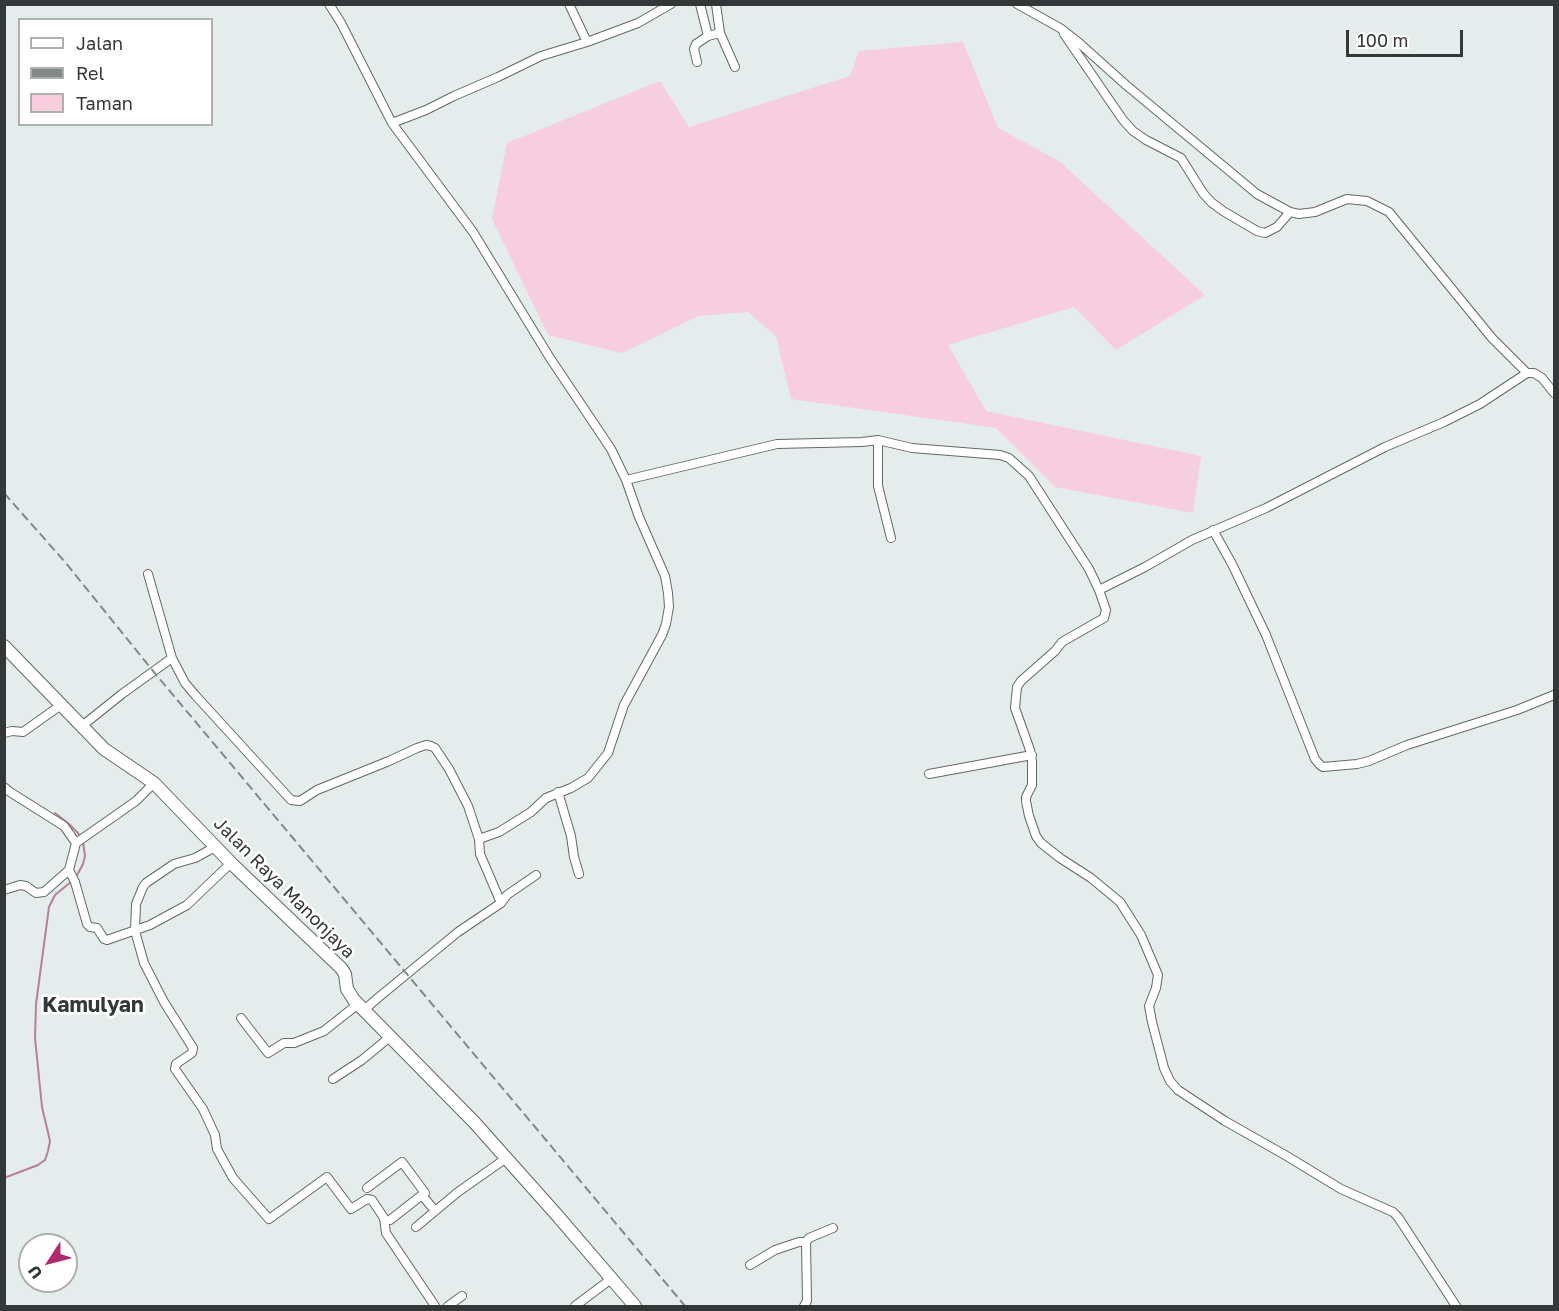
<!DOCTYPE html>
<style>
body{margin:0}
#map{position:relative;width:1559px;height:1311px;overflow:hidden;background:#e4ecec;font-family:"Golos Text",sans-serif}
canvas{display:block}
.frame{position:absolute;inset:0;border:6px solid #343737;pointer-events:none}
.legend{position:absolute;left:18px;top:18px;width:195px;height:108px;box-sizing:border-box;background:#fff;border:2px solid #aeafaf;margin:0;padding:8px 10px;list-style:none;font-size:18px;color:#343737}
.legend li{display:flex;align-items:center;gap:12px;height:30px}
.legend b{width:30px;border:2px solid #aeafaf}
.north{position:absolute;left:18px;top:1233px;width:60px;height:60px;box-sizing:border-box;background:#fff;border:2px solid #aeafaf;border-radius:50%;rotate:234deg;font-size:16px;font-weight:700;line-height:24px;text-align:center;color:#343737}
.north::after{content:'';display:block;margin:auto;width:21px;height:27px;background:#af2a72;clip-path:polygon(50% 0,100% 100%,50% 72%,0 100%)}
.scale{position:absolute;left:1346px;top:30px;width:117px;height:27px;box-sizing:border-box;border:3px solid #343737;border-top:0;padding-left:8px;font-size:18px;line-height:21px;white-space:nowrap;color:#343737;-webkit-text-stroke:4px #fff;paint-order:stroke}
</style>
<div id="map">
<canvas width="1559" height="1311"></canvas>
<div class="frame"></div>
<ul class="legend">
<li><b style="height:8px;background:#fff"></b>Jalan</li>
<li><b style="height:8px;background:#838888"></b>Rel</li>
<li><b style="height:16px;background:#f7cede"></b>Taman</li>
</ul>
<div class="north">U</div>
<div class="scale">100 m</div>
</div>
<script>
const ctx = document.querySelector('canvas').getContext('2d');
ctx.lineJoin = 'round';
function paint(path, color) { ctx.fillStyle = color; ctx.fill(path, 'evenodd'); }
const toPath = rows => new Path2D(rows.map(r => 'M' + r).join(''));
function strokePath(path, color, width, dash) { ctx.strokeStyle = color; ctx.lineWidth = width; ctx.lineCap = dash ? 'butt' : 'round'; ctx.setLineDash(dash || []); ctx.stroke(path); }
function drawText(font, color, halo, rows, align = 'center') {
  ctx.font = font + ' "Golos Text",sans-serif'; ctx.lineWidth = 5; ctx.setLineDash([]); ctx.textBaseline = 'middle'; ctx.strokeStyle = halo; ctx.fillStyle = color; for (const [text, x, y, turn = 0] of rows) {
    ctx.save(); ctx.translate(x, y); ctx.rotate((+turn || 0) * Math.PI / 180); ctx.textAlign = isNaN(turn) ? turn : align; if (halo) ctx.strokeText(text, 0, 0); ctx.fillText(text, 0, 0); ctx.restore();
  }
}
paint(toPath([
 [963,42,998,128,1059,161,1205,295,1116,350,1074,307,948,345,986,411,1201,456,1193,513,1055,487,996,428,791,399,776,336,748,312,699,316,622,353,548,335,492,219,507,143,660,81,689,127,850,76,859,51]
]), '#f7cede');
strokePath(toPath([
 [55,813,69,824,78,833,83,842,85,856,83,864,76,877],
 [4,1178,38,1165,45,1160,48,1151,50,1141,42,1107,35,1038,36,1004,49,907,55,895,72,881]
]), '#b58297', 2);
const minor = toPath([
 [329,4,341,23,392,123,473,232,550,358,611,449,626,480,639,517,665,576,668,593,669,607,666,624,662,635,624,705,608,753,588,778,571,788,546,798,531,812,499,832,479,839],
 [569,4,587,42],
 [700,4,708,36],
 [716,4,720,33,735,67],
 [1017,4,1060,28,1078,42,1126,85,1257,194,1290,212,1299,214,1315,212,1347,199,1367,201,1389,212,1492,338,1527,373,1534,373,1542,378,1554,393],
 [1064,34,1123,120,1133,131,1146,140,1181,158,1203,193,1211,202,1223,211,1257,231,1265,233,1277,227,1290,212],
 [697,62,694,49,696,44,708,36,720,33],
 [392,123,426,110,454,96,498,77,541,56,587,42,638,23,671,4],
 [878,440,878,486,891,538],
 [626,480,777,444,862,442,878,440,912,448,1000,455,1009,458,1029,476,1089,569,1099,590,1106,610,1104,618,1062,642,1055,651,1021,681,1017,687,1015,708,1030,750,1032,761,1032,785,1026,797,1026,801,1029,816,1036,836,1041,843,1060,858,1091,878,1120,902,1141,935,1158,975,1156,988,1149,1006,1152,1022,1164,1068,1170,1081,1178,1090,1225,1121,1285,1155,1341,1189,1393,1212,1398,1217,1456,1306],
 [1213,530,1232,564,1266,635,1315,759,1320,765,1323,767,1357,764,1369,761,1407,745,1517,710,1554,695],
 [148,574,172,658],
 [1099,590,1145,567,1192,540,1266,508,1385,447,1444,422,1480,404,1527,373],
 [82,726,122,694,172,658,185,683,196,696,291,800,300,801,317,790,389,761,417,748,426,745,431,746,435,748,449,769,468,806,479,839,480,854,501,903,458,932,379,997,364,1010],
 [4,733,12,731,23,732,61,705],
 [929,774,1032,755],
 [4,787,10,792,64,826,76,843],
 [558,792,571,836,574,857,579,874],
 [215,847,195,858,174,864,146,883,143,887,136,904,135,931,144,963,164,1002,193,1048,192,1053,176,1064,175,1069,203,1109,215,1135,217,1149,233,1178,269,1219,327,1177,351,1209,367,1199,372,1200,384,1218,386,1233,435,1306],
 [69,870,75,882,87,924,90,927,97,928,104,939,107,940,150,925,187,905,231,863],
 [4,890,20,885,26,886,36,893,44,892,69,870,76,843,136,801,154,783],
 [501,903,507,895,536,875],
 [241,1018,268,1053,284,1043,294,1043,324,1031,358,1004],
 [333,1079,362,1060,391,1036],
 [367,1188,402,1162,425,1193,422,1195,435,1211],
 [390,1220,422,1195],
 [416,1227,458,1192,505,1159],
 [750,1265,775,1250,799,1242,806,1242],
 [448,1306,462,1296],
 [575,1306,611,1279],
 [804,1306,807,1301,806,1242,809,1238,833,1228]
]);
const primary = toPath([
 [4,646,104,749,154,783,231,863,341,968,345,974,347,989,354,1000,474,1122,556,1214,635,1306]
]);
strokePath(minor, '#616868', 10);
strokePath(primary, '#616868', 14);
strokePath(minor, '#fff', 8);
strokePath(primary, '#fff', 12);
strokePath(toPath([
 [4,493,65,562,153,671,685,1306]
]), '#838888', 2, [9, 4.5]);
drawText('18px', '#343737', '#fff', [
 ["Jalan Raya Manonjaya",284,888,45]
]);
drawText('bold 21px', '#343737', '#fff', [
 ["Kamulyan",93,1005]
]);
</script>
